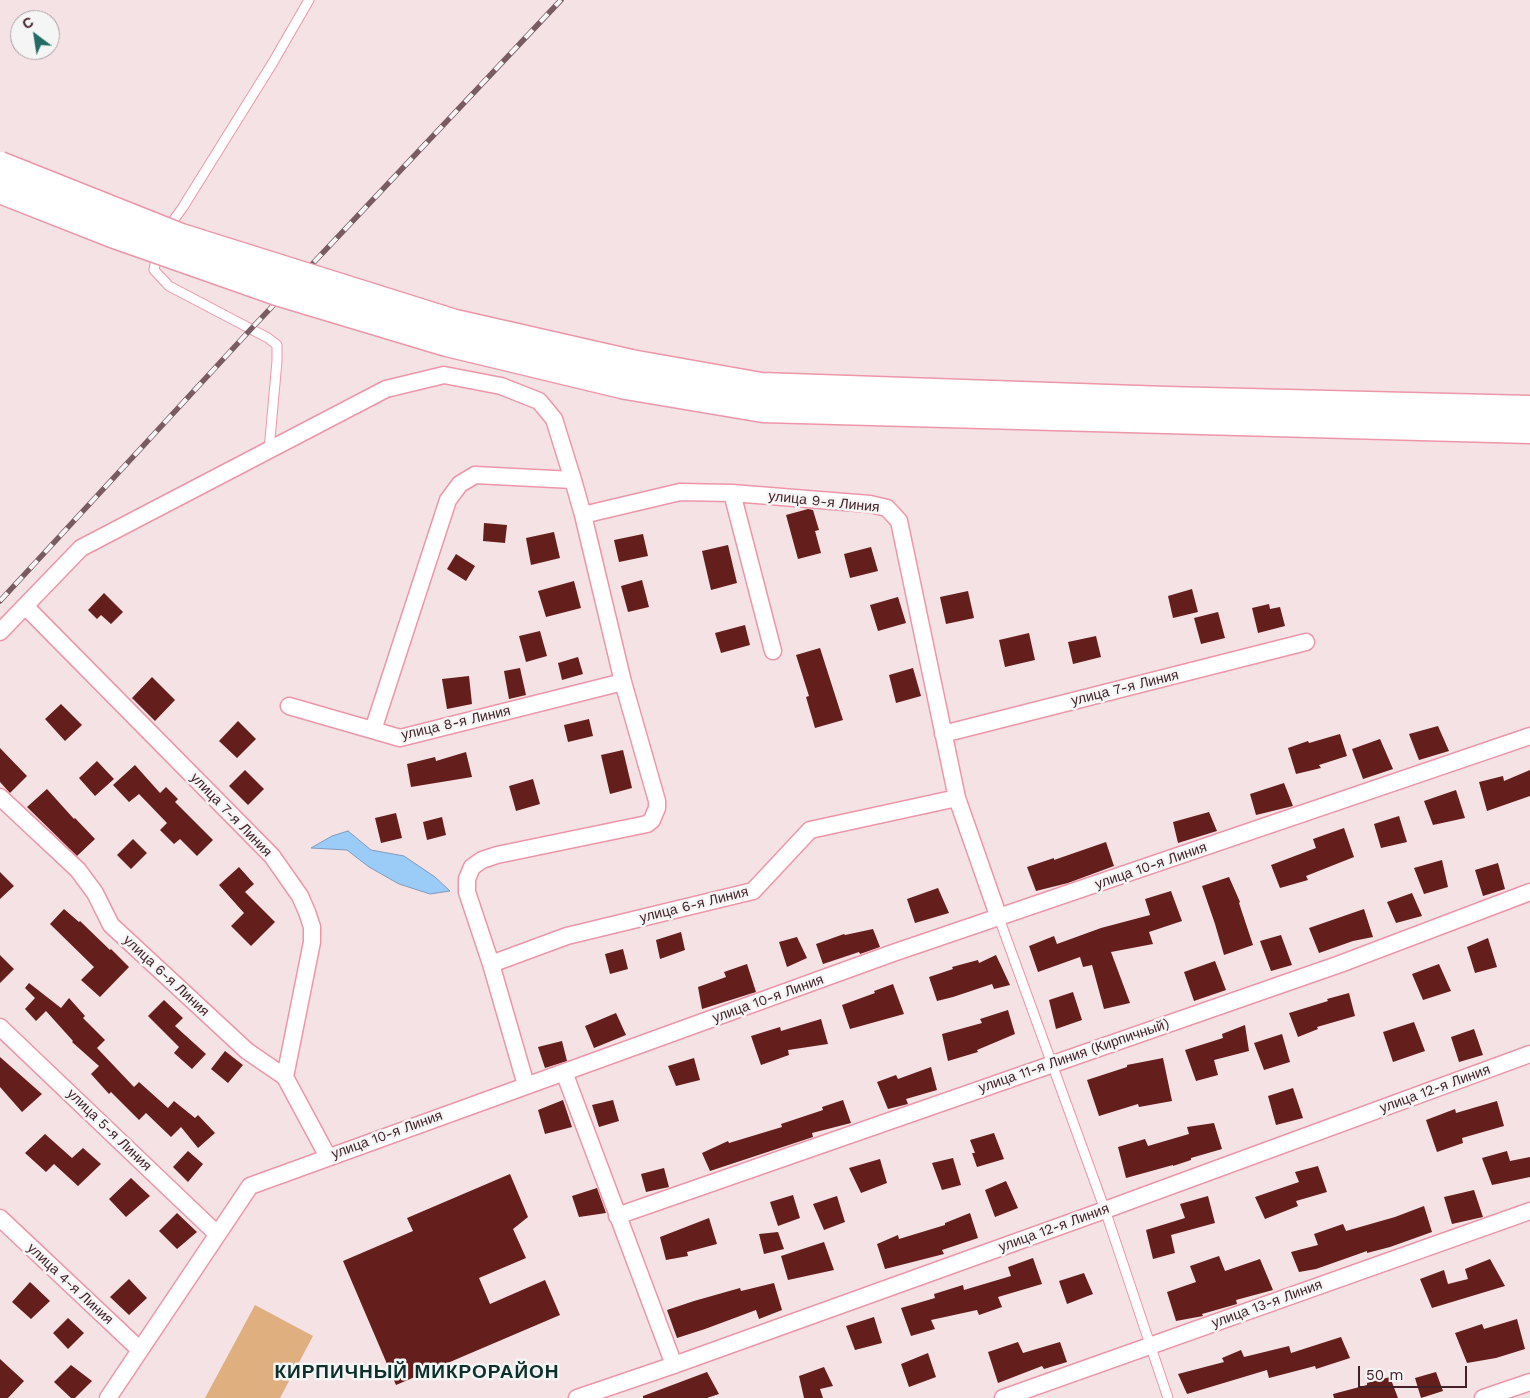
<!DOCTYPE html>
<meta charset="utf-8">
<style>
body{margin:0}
#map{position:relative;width:1530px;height:1398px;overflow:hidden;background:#f5e2e5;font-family:"Work Sans",sans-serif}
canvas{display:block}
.north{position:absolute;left:10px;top:10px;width:50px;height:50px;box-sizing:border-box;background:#f5f5f5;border:1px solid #aea0a3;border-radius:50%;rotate:329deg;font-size:14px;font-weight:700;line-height:20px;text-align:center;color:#432129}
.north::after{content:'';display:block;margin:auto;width:18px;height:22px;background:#236c65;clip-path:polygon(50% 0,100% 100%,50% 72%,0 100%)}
.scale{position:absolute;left:1358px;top:1366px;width:109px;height:22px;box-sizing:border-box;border:2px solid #432129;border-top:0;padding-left:6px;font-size:15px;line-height:18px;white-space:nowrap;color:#432129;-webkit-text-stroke:4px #f5f5f5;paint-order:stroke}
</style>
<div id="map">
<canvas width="1530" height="1398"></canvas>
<div class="north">С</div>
<div class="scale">50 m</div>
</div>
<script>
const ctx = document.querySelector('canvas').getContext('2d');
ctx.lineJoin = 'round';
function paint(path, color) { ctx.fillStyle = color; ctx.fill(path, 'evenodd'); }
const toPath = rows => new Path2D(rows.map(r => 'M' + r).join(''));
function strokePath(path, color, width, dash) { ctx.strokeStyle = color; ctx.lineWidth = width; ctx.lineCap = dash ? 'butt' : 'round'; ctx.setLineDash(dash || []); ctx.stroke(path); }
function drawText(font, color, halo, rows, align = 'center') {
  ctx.font = font + ' "Work Sans",sans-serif'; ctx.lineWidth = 5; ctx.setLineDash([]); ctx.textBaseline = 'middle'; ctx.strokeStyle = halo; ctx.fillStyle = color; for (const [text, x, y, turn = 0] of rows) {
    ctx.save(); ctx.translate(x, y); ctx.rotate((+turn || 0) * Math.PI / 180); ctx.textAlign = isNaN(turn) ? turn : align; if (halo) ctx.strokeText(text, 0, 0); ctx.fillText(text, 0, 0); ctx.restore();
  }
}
paint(toPath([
 [255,1305,313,1336,280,1398,205,1398]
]), '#dfaf80');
const water = toPath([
 [348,831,371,850,404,856,435,877,450,891,430,894,399,884,369,867,347,850,311,848,332,836,348,831]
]);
paint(water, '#9bccf7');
strokePath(water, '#8199b9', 1);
paint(toPath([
 [808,509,813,510,819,530,815,531,821,553,798,559,786,515],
 [484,523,507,525,505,543,483,541],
 [554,532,560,558,531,565,526,538],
 [643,534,648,556,619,562,614,540],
 [728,545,737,583,711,590,702,551],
 [871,547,878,571,850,578,844,554],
 [456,554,475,566,466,581,447,569],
 [642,580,649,607,628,612,621,586],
 [574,581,581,608,546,617,538,591],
 [1192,589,1198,612,1173,618,1168,596],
 [968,591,974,618,946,624,940,597],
 [104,593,123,612,111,624,101,615,97,619,88,610],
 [898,597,906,623,878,631,870,605],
 [1269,604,1270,609,1280,607,1285,626,1258,633,1252,608],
 [1218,612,1225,638,1201,644,1194,618],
 [745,625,750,645,721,653,715,633],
 [540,631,547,656,526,662,519,636],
 [1029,633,1035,660,1005,667,999,640],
 [1096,636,1101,657,1073,664,1068,642],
 [820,648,843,720,815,728,806,697,809,696,796,655],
 [578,657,583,674,562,680,558,663],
 [520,668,526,695,509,699,504,671],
 [913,668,921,696,896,703,889,675],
 [469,676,472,704,447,709,442,679],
 [152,677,175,700,155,721,132,698],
 [61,704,82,725,65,741,45,719],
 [589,719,593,736,568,742,564,725],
 [238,721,256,739,237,758,219,741],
 [1438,726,1449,751,1419,760,1409,734],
 [1340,734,1347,756,1319,765,1321,768,1296,774,1288,748,1308,741,1309,743],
 [1380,739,1393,769,1363,779,1352,749],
 [0,748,27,776,10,793,0,782],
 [623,750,632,788,610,794,601,755],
 [466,752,472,777,411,787,407,764,435,757,436,761],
 [97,761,114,779,95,796,79,778],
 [135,765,160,793,166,787,178,799,175,802,213,840,197,856,180,839,174,844,160,830,167,823,139,794,129,802,113,785],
 [245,770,264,789,248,805,229,786],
 [1530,770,1530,796,1487,811,1479,782,1503,776,1504,781],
 [533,779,540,804,516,811,509,786],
 [1284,783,1293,806,1256,815,1250,794],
 [47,789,74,819,75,818,95,839,77,856,27,807],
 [1456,790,1465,818,1433,825,1424,801],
 [1209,812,1217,831,1178,843,1173,822],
 [396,813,402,838,381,843,375,818],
 [1399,816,1407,842,1381,848,1374,824],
 [442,817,446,835,427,840,423,822],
 [1344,828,1354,857,1306,876,1308,880,1280,888,1271,865,1316,848,1313,839],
 [133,839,147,853,131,869,117,855],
 [1106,842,1114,866,1068,883,1036,891,1027,867,1054,858,1054,860],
 [1442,860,1448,887,1424,894,1414,868],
 [1498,863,1505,889,1483,896,1475,870],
 [239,867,254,884,245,892,275,922,251,946,231,926,244,913,219,885],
 [0,872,14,886,0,899],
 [1229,877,1240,902,1239,903,1253,945,1224,955,1215,924,1202,886],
 [938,888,949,913,915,923,907,899],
 [1171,891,1182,921,1149,932,1153,944,1111,952,1130,1003,1104,1009,1092,965,1083,967,1080,957,1038,972,1029,946,1054,936,1057,944,1101,928,1150,915,1145,899],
 [1412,893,1422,916,1396,923,1387,902],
 [64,909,79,922,80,921,110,950,111,949,129,967,100,997,81,980,94,967,50,924],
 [1364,909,1373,937,1353,941,1319,953,1309,928],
 [873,929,880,947,860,954,859,952,823,964,816,944,844,934,845,935],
 [681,932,685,950,660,959,656,940],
 [1281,935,1292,965,1271,971,1260,941],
 [797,937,807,958,787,967,779,942],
 [1488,938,1497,967,1475,973,1467,947],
 [623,949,628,969,610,974,605,954],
 [0,955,14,969,0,983],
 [996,955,1010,985,994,989,992,984,953,997,937,1001,929,977,953,969,952,967,978,960,979,963],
 [1215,961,1226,990,1194,1001,1184,972],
 [747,964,756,992,702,1009,698,987,726,977,724,972],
 [1439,964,1451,991,1423,1000,1412,974],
 [29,983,61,1008,69,998,85,1016,83,1018,105,1040,97,1048,134,1087,139,1082,168,1108,174,1101,195,1118,198,1115,215,1133,198,1148,181,1127,171,1137,146,1113,139,1120,111,1092,109,1094,91,1074,99,1066,72,1042,73,1041,46,1011,36,1021,25,1009,35,998,25,988],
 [893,984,904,1014,850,1029,842,1005,875,993,874,991],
 [1073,992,1082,1020,1056,1029,1049,1000],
 [1349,993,1355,1016,1317,1027,1318,1029,1298,1037,1289,1013,1328,1001,1327,999],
 [164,1000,183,1018,175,1026,206,1054,192,1069,174,1053,179,1047,148,1016],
 [1008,1010,1015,1034,977,1050,978,1052,948,1061,942,1034,982,1023,980,1019],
 [616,1013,626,1035,594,1048,585,1026],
 [821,1019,828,1044,788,1050,789,1055,761,1065,751,1036,780,1027,781,1031],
 [1414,1022,1425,1051,1393,1062,1383,1032],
 [1245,1025,1249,1051,1214,1060,1218,1075,1196,1081,1185,1050,1223,1038,1222,1034],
 [1474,1029,1483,1055,1459,1062,1451,1037],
 [1282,1034,1290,1062,1264,1070,1254,1043],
 [562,1041,567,1061,545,1068,538,1047],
 [225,1051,243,1065,228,1083,211,1069],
 [0,1057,42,1094,22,1112,0,1087],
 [694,1058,700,1080,676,1086,668,1066],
 [1163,1058,1172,1101,1139,1107,1138,1104,1099,1116,1087,1080,1127,1067,1127,1065],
 [931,1067,937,1090,906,1099,908,1104,888,1109,877,1082,896,1075,898,1079],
 [1293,1088,1303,1118,1276,1125,1268,1096],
 [563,1100,572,1127,545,1134,538,1110],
 [613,1100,619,1121,599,1127,592,1105],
 [843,1100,851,1123,812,1133,813,1137,710,1171,702,1153,728,1141,729,1143,782,1127,781,1124,823,1110,822,1107],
 [1497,1101,1504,1126,1462,1138,1463,1143,1437,1152,1426,1120,1455,1109,1456,1113],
 [1214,1123,1222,1149,1191,1158,1191,1160,1173,1166,1173,1165,1126,1178,1118,1147,1145,1139,1148,1146,1189,1134,1187,1127],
 [994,1133,1004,1159,977,1167,972,1153,975,1153,970,1140],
 [45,1134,72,1158,83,1148,101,1164,78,1186,54,1164,46,1172,25,1153],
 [188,1151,203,1164,188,1182,173,1167],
 [1507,1151,1510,1161,1530,1157,1530,1177,1492,1185,1482,1158],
 [953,1158,961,1185,942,1190,932,1163],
 [880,1159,887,1183,861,1193,849,1168],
 [1318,1166,1327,1192,1296,1201,1298,1206,1265,1219,1255,1197,1299,1182,1295,1172],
 [664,1168,669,1187,646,1192,641,1174],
 [510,1174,528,1217,513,1229,526,1258,479,1278,490,1304,545,1280,560,1315,396,1385,343,1261,413,1231,407,1218],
 [131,1178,150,1196,126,1217,109,1199],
 [1006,1181,1018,1208,995,1217,985,1190],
 [597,1188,606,1213,579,1217,572,1196],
 [1474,1190,1483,1217,1452,1224,1444,1197],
 [793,1195,800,1218,778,1226,770,1202],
 [837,1196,845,1222,824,1230,813,1204],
 [1208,1196,1215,1223,1171,1235,1175,1253,1153,1259,1146,1230,1185,1218,1180,1204],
 [1424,1206,1432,1232,1390,1247,1367,1253,1367,1251,1316,1269,1299,1272,1291,1252,1318,1245,1314,1234,1343,1224,1346,1231,1395,1217],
 [177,1213,197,1232,177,1249,159,1231],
 [970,1213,978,1238,942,1250,944,1254,885,1269,877,1244,898,1235,899,1239,945,1225,945,1223],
 [709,1218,717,1244,687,1252,688,1256,666,1260,660,1237],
 [778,1232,784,1249,764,1254,759,1234],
 [824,1242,834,1270,788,1280,781,1256],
 [1219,1256,1225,1271,1260,1259,1273,1290,1236,1300,1237,1304,1202,1314,1203,1316,1176,1321,1167,1292,1196,1282,1190,1266],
 [1033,1258,1042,1284,998,1297,1002,1307,979,1315,977,1310,931,1320,935,1329,911,1336,901,1308,935,1298,934,1294,963,1285,964,1290,1011,1276,1008,1267],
 [1490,1259,1505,1286,1432,1308,1420,1279,1444,1270,1448,1284,1468,1279,1465,1269],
 [1084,1273,1093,1294,1067,1304,1059,1281],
 [129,1279,147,1298,129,1315,110,1297],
 [30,1282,50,1301,31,1319,12,1302],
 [774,1283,782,1310,759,1319,756,1310,705,1329,677,1338,667,1310,694,1301,740,1288,741,1291],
 [874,1317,882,1343,855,1350,846,1326],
 [68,1318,84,1333,68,1349,53,1333],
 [1517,1319,1525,1349,1496,1358,1467,1363,1455,1333,1482,1324,1484,1329],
 [1341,1337,1350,1358,1316,1369,1315,1366,1269,1378,1267,1370,1187,1394,1178,1374,1224,1362,1222,1358,1241,1350,1244,1357,1289,1346,1291,1353],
 [1018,1342,1023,1353,1060,1342,1067,1362,1044,1369,1042,1366,998,1383,988,1352],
 [928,1353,936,1377,909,1387,901,1364],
 [0,1359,24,1381,8,1398,0,1398],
 [71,1365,92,1381,75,1398,71,1398,54,1382],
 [824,1367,833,1386,820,1389,823,1398,804,1398,799,1376],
 [707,1372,719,1394,707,1398,643,1398,643,1396],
 [1436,1372,1443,1391,1421,1398,1415,1378],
 [1390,1377,1398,1398,1334,1398,1333,1394,1367,1385,1367,1383]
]), '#641e1c');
const lane = toPath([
 [168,228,183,207,272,64,309,0],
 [157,253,154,270,169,286,268,338,277,345,277,361,269,450],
 [999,918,1105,1210,1168,1398]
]);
const street = toPath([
 [732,493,773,651],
 [583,515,680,492,732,493,870,504,887,508,899,521,957,798],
 [25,606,272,856,300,896,307,912,312,927,312,942,285,1077],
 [0,632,81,548,386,389,444,375,501,386,539,401,554,419,573,480],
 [289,706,400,738,623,682],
 [373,730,448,500,460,484,475,475,573,480,583,515,623,682,657,801,657,808,652,820,647,824,497,855,482,860,472,867,467,879,467,892,491,964,526,1085],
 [943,734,1306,642],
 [0,797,78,870,95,893,111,925,247,1051,285,1077,328,1157],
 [491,964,567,936,753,891,810,830,957,798,999,918],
 [0,1027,217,1234],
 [564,1072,674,1365],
 [617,1216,1340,964,1530,892],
 [0,1218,140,1350],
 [108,1398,250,1186,893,953,1530,736],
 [577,1398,674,1365,1105,1210,1530,1054],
 [1003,1398,1530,1211],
 [1483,1398,1530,1382]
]);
const primary = toPath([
 [631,363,761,386,1166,400,1530,409],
 [626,386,763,409,1530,430]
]);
strokePath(lane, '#ed96a9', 11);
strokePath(street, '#ed96a9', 19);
strokePath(primary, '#ed96a9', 29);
strokePath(lane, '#fff', 9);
strokePath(street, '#fff', 16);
strokePath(primary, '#fff', 26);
const rail = toPath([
 [0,601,251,329,561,0]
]);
strokePath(rail, '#795b62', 5.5);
strokePath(rail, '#f5f5f5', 4, [11]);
const primaryBridge = toPath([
 [0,165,181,237,455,323,631,363],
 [0,190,112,234,277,292,447,343,626,386]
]);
strokePath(primaryBridge, '#ed96a9', 29, []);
strokePath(primaryBridge, '#fff', 26);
drawText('14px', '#432129', '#f5f5f5', [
 ["улица 9-я Линия",824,502,6],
 ["улица 7-я Линия",1125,688,-14],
 ["улица 8-я Линия",456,723,-13],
 ["улица 7-я Линия",231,815,46],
 ["улица 10-я Линия",1151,866,-19],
 ["улица 6-я Линия",694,905,-14],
 ["улица 6-я Линия",166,976,43],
 ["улица 10-я Линия",768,999,-20],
 ["улица 11-я Линия (Кирпичный)",1074,1056,-19],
 ["улица 12-я Линия",1435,1089,-20],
 ["улица 5-я Линия",109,1130,44],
 ["улица 10-я Линия",387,1135,-20],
 ["улица 12-я Линия",1054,1228,-20],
 ["улица 4-я Линия",70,1284,43],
 ["улица 13-я Линия",1267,1304,-20]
]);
ctx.letterSpacing = '1px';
drawText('bold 19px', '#0d302c', '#f5f5f5', [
 ["КИРПИЧНЫЙ МИКРОРАЙОН",417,1372]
]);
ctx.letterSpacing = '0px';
</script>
